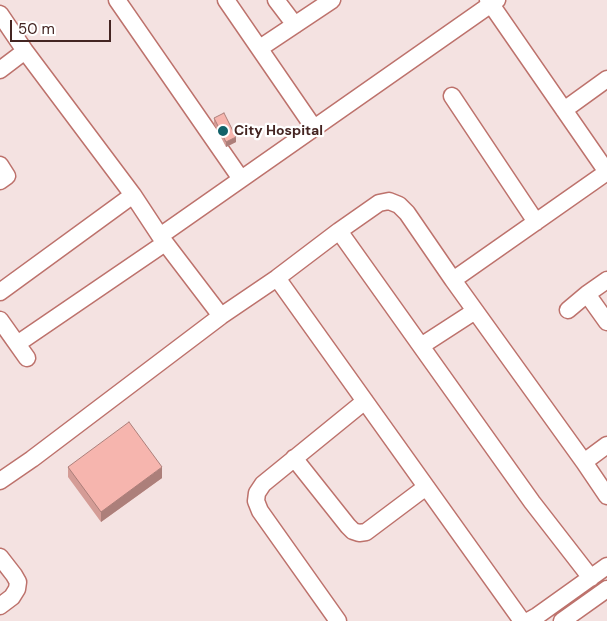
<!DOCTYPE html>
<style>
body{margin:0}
#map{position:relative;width:607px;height:621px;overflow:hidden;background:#f4e2e1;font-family:"DM Sans",sans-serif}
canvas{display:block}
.scale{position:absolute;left:10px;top:20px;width:101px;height:22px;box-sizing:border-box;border:2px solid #442522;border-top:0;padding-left:6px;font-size:15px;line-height:18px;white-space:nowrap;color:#442522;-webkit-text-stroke:4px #fff;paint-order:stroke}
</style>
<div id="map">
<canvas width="607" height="621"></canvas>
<div class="scale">50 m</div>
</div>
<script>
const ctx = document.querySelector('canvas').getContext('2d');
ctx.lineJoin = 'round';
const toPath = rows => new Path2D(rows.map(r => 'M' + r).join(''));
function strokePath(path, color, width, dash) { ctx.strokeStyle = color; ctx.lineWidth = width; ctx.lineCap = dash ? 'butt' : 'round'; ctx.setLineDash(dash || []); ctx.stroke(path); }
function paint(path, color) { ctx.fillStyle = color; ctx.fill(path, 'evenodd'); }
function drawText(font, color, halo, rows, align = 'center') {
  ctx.font = font + ' "DM Sans",sans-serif'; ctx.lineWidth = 4.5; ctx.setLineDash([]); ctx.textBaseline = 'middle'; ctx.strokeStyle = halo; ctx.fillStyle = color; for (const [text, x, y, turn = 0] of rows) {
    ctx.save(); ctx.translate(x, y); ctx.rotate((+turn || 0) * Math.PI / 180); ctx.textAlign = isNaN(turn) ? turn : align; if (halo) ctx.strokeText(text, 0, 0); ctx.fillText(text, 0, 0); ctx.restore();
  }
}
const minor = toPath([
 [117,0,241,179],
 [226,0,314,128],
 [276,0,295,25],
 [488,0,607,172],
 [0,14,25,51,133,195,160,236,221,316],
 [260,48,332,0],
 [0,70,25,51],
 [452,96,536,222],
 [564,110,607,79],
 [0,165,7,176,0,181],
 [339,231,532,502,591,578],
 [160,236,497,0],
 [277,278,522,621],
 [453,280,607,172],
 [0,292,133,195],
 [587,294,607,322],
 [568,310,587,294,607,280],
 [0,320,27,358],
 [17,344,165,243],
 [421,346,475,311],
 [294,458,348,526,353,531,359,533,366,532,426,487],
 [584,462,607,496],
 [0,481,32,459,221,316,277,278,339,231,379,203,389,201,399,205,407,213,453,280,584,462,607,445],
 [0,557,14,575,18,582,17,589,12,597,0,606],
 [338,621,260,511,256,501,257,493,263,484,365,401],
 [528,621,537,616,607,566],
 [562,621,607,589]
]);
strokePath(minor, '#bd726c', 19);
strokePath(minor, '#fff', 16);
paint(toPath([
 [214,118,236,142,226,147,214,124],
 [68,467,162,478,101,522,68,477]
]), '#d49c96');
paint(toPath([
 [236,137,236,142,226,147,226,142],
 [162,467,162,478,101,522,101,512]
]), '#ac7f7a');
const building = toPath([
 [224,113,236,137,226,142,214,118,224,113],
 [129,422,162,467,101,512,68,467,129,422]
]);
paint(building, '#f6b5ae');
strokePath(building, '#ac7f7a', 1);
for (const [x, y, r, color] of [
 [223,131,6,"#116169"]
]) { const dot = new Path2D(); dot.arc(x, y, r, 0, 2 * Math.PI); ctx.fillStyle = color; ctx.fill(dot); strokePath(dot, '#fff', 2); }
drawText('bold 14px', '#442522', '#fff', [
 ["City Hospital",234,131]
], 'left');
</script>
